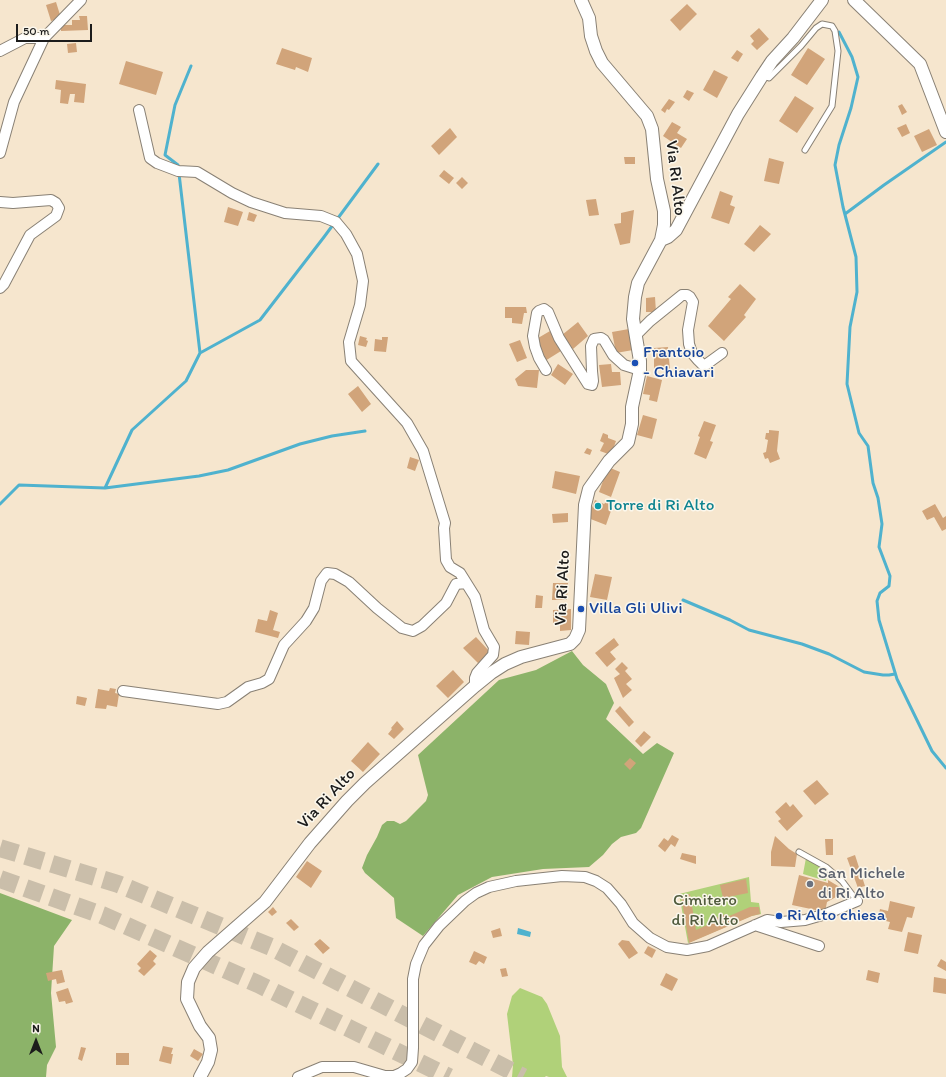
<!DOCTYPE html>
<style>
body{margin:0}
#map{position:relative;width:946px;height:1077px;overflow:hidden;background:#f6e6ce;font-family:Itim,sans-serif}
canvas{display:block}
.north{position:absolute;left:16px;top:1021px;width:40px;height:40px;-webkit-text-stroke:3px #fbf7ec;paint-order:stroke;rotate:0deg;font-size:11px;font-weight:700;line-height:16px;text-align:center;color:#1c1c1c}
.north::after{content:'';display:block;margin:auto;width:14px;height:18px;background:#1c1c1c;clip-path:polygon(50% 0,100% 100%,50% 72%,0 100%)}
.scale{position:absolute;left:16px;top:24px;width:76px;height:18px;box-sizing:border-box;border:2px solid #1c1c1c;border-top:0;padding-left:5px;font-size:12px;line-height:14px;white-space:nowrap;color:#1c1c1c;-webkit-text-stroke:3px #fbf7ec;paint-order:stroke}
</style>
<div id="map">
<canvas width="946" height="1077"></canvas>
<div class="north">N</div>
<div class="scale">50 m</div>
</div>
<script>
const ctx = document.querySelector('canvas').getContext('2d');
ctx.lineJoin = 'round';
function paint(path, color) { ctx.fillStyle = color; ctx.fill(path, 'evenodd'); }
const toPath = rows => new Path2D(rows.map(r => 'M' + r).join(''));
function strokePath(path, color, width, dash) { ctx.strokeStyle = color; ctx.lineWidth = width; ctx.lineCap = dash ? 'butt' : 'round'; ctx.setLineDash(dash || []); ctx.stroke(path); }
function drawText(font, color, halo, rows, align = 'center') {
  ctx.font = font + ' Itim,sans-serif'; ctx.lineWidth = 3; ctx.setLineDash([]); ctx.textBaseline = 'middle'; ctx.strokeStyle = halo; ctx.fillStyle = color; for (const [text, x, y, turn = 0] of rows) {
    ctx.save(); ctx.translate(x, y); ctx.rotate((+turn || 0) * Math.PI / 180); ctx.textAlign = isNaN(turn) ? turn : align; if (halo) ctx.strokeText(text, 0, 0); ctx.fillText(text, 0, 0); ctx.restore();
  }
}
paint(toPath([
 [806,858,827,870,826,881,803,874],
 [749,877,751,902,759,903,761,914,751,916,688,943,679,894],
 [520,988,542,997,547,1004,560,1036,562,1067,567,1077,549,1077,546,1076,545,1077,512,1077,513,1065,507,1014,512,996]
]), '#b0d179');
paint(toPath([
 [572,651,583,665,606,684,614,703,606,719,643,754,657,743,674,753,641,828,636,833,621,837,612,844,603,855,589,867,543,869,492,877,458,895,423,936,396,918,394,898,365,873,362,868,367,855,377,837,382,825,387,821,394,821,400,824,406,821,426,801,428,795,418,755,499,680,536,670],
 [0,893,72,920,54,946,51,993,56,1047,47,1065,46,1077,0,1077]
]), '#8cb369');
paint(toPath([
 [518,928,531,932,530,937,517,934]
]), '#4fb2ce');
strokePath(toPath([
 [839,32,852,57,858,77,851,108,839,145,835,165,843,207,856,257,857,292,850,327,847,384,859,433,868,446,873,483,878,498,882,524,879,547,890,576,889,586,880,593,877,601,879,620,897,679,932,751,946,768],
 [845,214,884,185,946,142],
 [200,353,260,320,324,237,378,164],
 [105,488,199,476,228,470,300,444,332,436,365,431],
 [0,504,19,485,105,488,132,430,186,381,200,353,178,165,165,155,175,105,191,66],
 [683,600,730,620,749,630,802,644,829,654,864,672,883,675,889,675,895,674]
]), '#4fb2ce', 3);
paint(toPath([
 [56,2,61,18,51,21,46,5],
 [687,4,697,14,680,31,670,20],
 [79,16,87,16,88,30,61,31,61,25,72,25,72,20,80,20],
 [759,28,769,39,757,50,751,44,754,41,750,36],
 [76,43,77,52,68,53,67,44],
 [282,48,312,58,308,72,296,67,295,70,276,64],
 [808,48,825,59,807,85,791,75],
 [737,50,743,54,738,62,731,58],
 [126,61,163,72,156,95,119,84],
 [714,70,728,77,717,98,703,90],
 [56,80,86,84,84,103,74,102,75,94,70,94,68,104,60,103,61,90,55,89],
 [687,90,694,93,689,101,683,97],
 [795,96,814,108,797,133,779,121],
 [669,99,675,102,669,110,667,109,665,113,661,110],
 [902,104,907,112,902,115,898,106],
 [672,122,681,127,677,133,687,139,681,148,663,136],
 [906,124,910,133,902,137,897,128],
 [450,128,457,137,439,155,431,146],
 [929,129,937,145,922,152,914,136],
 [624,157,635,157,635,164,625,164],
 [769,158,784,162,779,184,764,181],
 [444,170,454,178,449,184,439,176],
 [462,177,468,183,462,189,456,183],
 [720,191,733,196,730,205,735,207,729,224,711,218],
 [596,199,599,215,589,216,586,200],
 [228,207,243,212,238,226,224,222],
 [634,210,630,243,620,245,614,224,621,223,621,213],
 [249,212,257,215,254,222,247,220],
 [760,225,771,234,754,252,744,244],
 [740,284,756,299,744,315,746,317,724,341,708,326,731,299,728,297],
 [655,297,656,312,646,312,646,298],
 [505,307,526,307,527,313,524,313,522,324,512,323,512,318,505,318],
 [578,322,588,336,573,349,562,335],
 [629,329,633,350,616,353,612,332],
 [550,331,561,351,545,361,533,341],
 [360,336,367,338,366,340,368,341,366,347,358,345],
 [382,337,388,337,386,352,374,351,375,339,382,340],
 [520,340,527,358,517,362,509,344],
 [668,347,670,370,654,370,654,348],
 [558,364,573,374,565,385,551,375],
 [611,364,612,372,620,372,621,385,602,387,599,365],
 [526,370,539,370,537,388,518,386,515,379],
 [647,376,662,380,657,402,649,400,650,395,643,394],
 [358,386,371,404,362,412,348,394],
 [643,415,657,419,652,439,637,435],
 [704,421,716,425,710,441,713,442,706,459,694,454,700,437,698,436],
 [769,430,779,431,777,451,780,459,770,463,768,458,765,459,763,453,766,452,768,440,765,439,766,433,769,433],
 [603,433,608,435,608,438,616,441,611,455,600,451,604,443,600,441],
 [587,448,592,450,590,455,584,453],
 [410,457,419,460,415,471,407,468],
 [608,467,620,472,611,497,599,492],
 [555,471,580,476,576,494,552,488],
 [595,500,604,504,607,501,611,503,610,508,612,508,606,525,588,518],
 [935,504,943,518,946,516,946,529,942,531,934,517,927,520,922,511],
 [568,513,568,522,553,523,552,514],
 [595,574,612,577,607,600,590,597],
 [553,583,568,583,567,600,552,600],
 [536,595,543,596,542,608,535,608],
 [571,609,571,630,560,631,560,623,553,623,553,610],
 [270,610,278,613,273,630,280,632,278,638,255,632,258,619,267,621],
 [516,631,530,632,529,645,515,644],
 [476,637,490,652,478,663,463,648],
 [614,638,619,645,610,652,616,659,607,667,595,653],
 [622,662,628,668,625,671,632,679,626,684,632,690,623,698,614,678,620,674,615,669],
 [453,670,464,682,448,698,436,686],
 [110,688,116,689,115,693,119,694,117,707,107,705,106,709,95,708,98,689,109,691],
 [77,696,87,698,85,706,76,704],
 [620,706,634,722,629,727,615,711],
 [397,721,404,729,394,739,388,734,392,729,391,728],
 [644,731,651,737,641,747,635,741],
 [368,742,380,754,363,772,351,761],
 [630,758,636,763,630,770,624,764],
 [817,780,829,794,815,805,803,791],
 [786,802,790,807,793,804,803,816,787,831,778,821,781,819,775,812],
 [672,835,679,839,675,847,671,844,665,852,658,846,664,838,668,841],
 [775,836,789,849,797,854,795,867,771,866,771,852],
 [825,839,833,839,833,855,826,855],
 [682,853,696,856,696,864,680,859],
 [855,855,865,886,858,888,847,858],
 [307,861,322,871,311,888,296,877],
 [799,875,828,883,828,880,843,889,836,897,827,902,825,912,792,905],
 [746,879,748,893,723,898,720,885],
 [690,894,696,930,712,923,711,920,726,914,727,917,750,907,759,907,760,914,752,916,689,943,681,896],
 [890,901,915,907,912,918,907,917,902,932,888,929,890,922,878,919,880,909,888,911],
 [273,907,277,912,272,916,268,912],
 [291,919,299,927,294,931,286,923],
 [500,928,502,936,493,938,491,931],
 [908,932,922,935,918,954,904,951],
 [320,939,330,948,323,954,314,944],
 [622,940,629,941,638,953,629,959,618,944],
 [648,946,656,950,652,958,644,953],
 [150,950,157,956,153,961,156,964,144,976,138,971,141,968,137,964],
 [474,951,487,957,484,964,479,961,476,965,469,962],
 [941,959,946,962,946,971,937,966],
 [506,968,508,976,502,977,500,969],
 [62,970,65,982,57,984,56,979,48,981,46,973],
 [868,970,880,973,878,983,866,980],
 [666,973,678,979,672,991,660,985],
 [934,977,946,979,946,994,933,992],
 [68,988,73,1002,66,1004,65,1001,59,1002,56,992],
 [163,1046,173,1048,171,1054,173,1054,171,1064,159,1061],
 [81,1047,86,1048,82,1061,78,1059],
 [194,1049,203,1054,198,1061,190,1056],
 [116,1053,129,1053,129,1065,116,1065]
]), '#d1a47a');
strokePath(toPath([
 [0,848,118,884,271,947,523,1077],
 [0,879,102,915,258,984,449,1077]
]), '#cabeaa', 18, [18, 9]);
const service = toPath([
 [763,76,769,78,801,46,816,28,822,24,832,26,835,31,838,51,832,106,805,150],
 [799,852,826,867,842,881,857,901]
]);
const minor = toPath([
 [0,51,25,38,44,38],
 [139,110,150,158,157,163,178,171,197,172,232,193,251,202,285,213,321,216,336,222,346,234,357,254,363,281,360,305,349,342,351,361,407,423,423,451,445,523,444,528,446,560,450,567,460,573,475,597,484,630,494,647,493,655,477,673,475,678,475,686],
 [0,153,14,102,44,38,81,0],
 [0,202,13,203,51,200,56,203,59,208,56,216,30,235,4,284,0,288],
 [636,335,650,321,676,300,682,295,687,295,690,297,693,302,688,330,689,344,692,353,698,360,704,366,722,353],
 [546,370,539,358,535,347,533,336,537,313,539,311,544,309,548,312,559,338,588,384,592,385,593,381,592,371,591,346,594,339,601,338,604,340,613,355,624,365,640,370],
 [123,691,218,704,227,702,248,687,262,683,269,679,284,645,306,621,314,608,321,581,327,573,335,574,349,582,377,608,402,628,413,631,422,626,446,603,456,584,466,583],
 [755,925,819,946],
 [298,1077,322,1067,354,1067,385,1076,394,1076,401,1073,407,1069,412,1062,413,1048,413,979,416,964,424,945,439,926,465,901,476,893,489,887,516,881,562,876,585,877,596,881,607,888,621,904,633,923,650,938,667,947,687,950,708,946,767,920,781,922,805,920,826,914,857,901]
]);
const tertiary = toPath([
 [854,0,920,64,946,132],
 [661,240,668,237,676,230,738,114,762,76,772,61,793,38,822,0],
 [200,1077,208,1062,211,1050,209,1038,200,1026,187,999,188,982,194,968,208,952,265,902,310,843,347,801,365,783,475,686,491,673,505,664,521,657,570,644,575,639,579,630,585,505,589,489,609,461,628,442,632,424,632,407,640,370,640,361,633,319,635,297,638,283,661,240,664,225,664,211,657,179,652,129,647,116,602,63,596,51,591,36,589,18,581,0]
]);
strokePath(service, '#898175', 7);
strokePath(minor, '#898175', 12);
strokePath(tertiary, '#898175', 14);
strokePath(service, '#fff', 5);
strokePath(minor, '#fff', 10);
strokePath(tertiary, '#fff', 12);
for (const [x, y, r, color] of [
 [635,363,4,"#1a4fb4"],
 [598,506,4,"#0f9aa8"],
 [581,609,4,"#1a4fb4"],
 [810,884,4,"#6b7280"],
 [779,916,4,"#1a4fb4"]
]) { const dot = new Path2D(); dot.arc(x, y, r, 0, 2 * Math.PI); ctx.fillStyle = color; ctx.fill(dot); strokePath(dot, '#fbf7ec', 1.5); }
drawText('17px', '#1c1c1c', '#fbf7ec', [
 ["Via Ri Alto",675,178,83],
 ["Via Ri Alto",563,588,-87],
 ["Via Ri Alto",327,799,-47]
]);
drawText('17px', '#164399', '#fbf7ec', [
 ["Frantoio",643,353],
 ["- Chiavari",643,373],
 ["Villa Gli Ulivi",589,609],
 ["Ri Alto chiesa",787,916]
], 'left');
drawText('17px', '#0d838f', '#fbf7ec', [
 ["Torre di Ri Alto",606,506]
], 'left');
drawText('17px', '#5b616d', '#fbf7ec', [
 ["San Michele",818,874],
 ["di Ri Alto",818,894]
], 'left');
drawText('17px', '#505b3d', '#fbf7ec', [
 ["Cimitero",705,901],
 ["di Ri Alto",705,921]
]);
</script>
